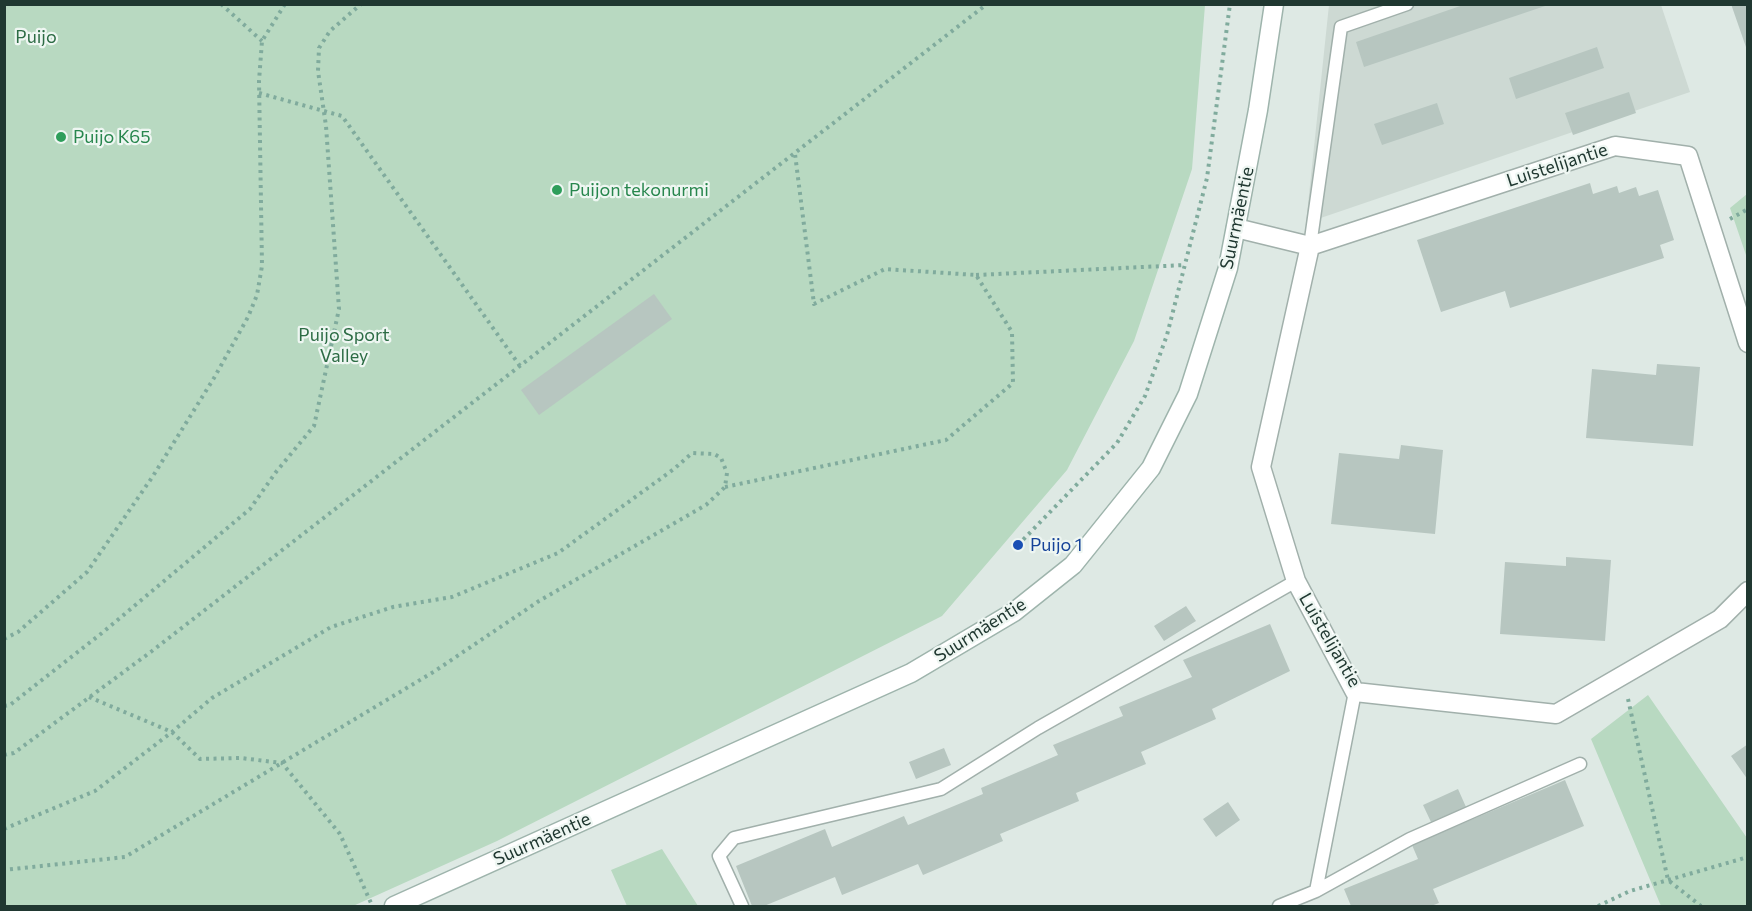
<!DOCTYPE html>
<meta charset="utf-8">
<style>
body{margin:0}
#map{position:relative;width:1752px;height:911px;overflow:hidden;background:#dee9e4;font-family:Commissioner,sans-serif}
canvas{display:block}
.frame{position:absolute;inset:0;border:6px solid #203831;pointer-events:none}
</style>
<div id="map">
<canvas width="1752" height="911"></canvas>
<div class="frame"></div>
</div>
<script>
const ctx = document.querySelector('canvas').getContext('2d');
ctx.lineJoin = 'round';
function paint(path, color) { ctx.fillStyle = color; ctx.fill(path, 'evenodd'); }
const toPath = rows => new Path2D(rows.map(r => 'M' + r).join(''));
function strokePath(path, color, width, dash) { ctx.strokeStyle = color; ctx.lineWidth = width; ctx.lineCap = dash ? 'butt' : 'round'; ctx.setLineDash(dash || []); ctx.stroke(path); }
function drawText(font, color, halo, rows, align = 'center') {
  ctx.font = font + ' Commissioner,sans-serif'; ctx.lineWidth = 4.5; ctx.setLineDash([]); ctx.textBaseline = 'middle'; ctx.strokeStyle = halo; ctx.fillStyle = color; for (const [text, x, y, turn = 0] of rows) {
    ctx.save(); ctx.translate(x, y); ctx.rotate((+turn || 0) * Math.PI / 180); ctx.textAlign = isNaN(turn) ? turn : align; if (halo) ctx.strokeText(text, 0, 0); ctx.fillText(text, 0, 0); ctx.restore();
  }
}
paint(toPath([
 [1329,5,1661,5,1690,92,1306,223]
]), '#cdd9d3');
paint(toPath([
 [5,5,1205,5,1192,169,1134,341,1067,470,942,616,497,841,353,906,5,906],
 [1747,194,1748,255,1746,255,1730,208],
 [1648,695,1747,838,1747,906,1661,906,1591,739],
 [662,849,698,906,627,906,611,870]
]), '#b8d9c1');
paint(toPath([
 [1466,4,1548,5,1364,67,1356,42],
 [1731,4,1748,4,1748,50,1747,50],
 [1597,47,1604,68,1516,99,1509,78],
 [1629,92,1636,113,1573,135,1565,113],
 [1437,103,1444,124,1382,145,1374,124],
 [1590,183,1593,194,1617,186,1619,193,1636,187,1639,196,1658,190,1674,240,1660,245,1664,258,1510,308,1505,291,1441,312,1417,240],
 [654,294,672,319,539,415,521,390],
 [1657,364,1700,367,1693,446,1586,438,1592,369,1656,375],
 [1401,445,1443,450,1435,534,1331,524,1339,453,1399,459],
 [1566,557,1611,560,1605,641,1500,634,1505,562,1566,566],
 [1186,606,1196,621,1164,641,1154,626],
 [1270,624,1290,671,1212,709,1216,719,1141,752,1146,764,1076,793,1079,801,1000,834,1003,841,923,875,918,864,842,895,835,877,764,906,752,906,736,866,825,829,832,847,904,816,908,825,983,794,981,788,1058,755,1053,745,1123,716,1119,707,1192,677,1183,660],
 [1748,744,1748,780,1731,756],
 [944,748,951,765,916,779,909,762],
 [1565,780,1584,826,1433,889,1439,903,1431,906,1351,906,1344,889,1418,859,1412,845],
 [1458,789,1466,807,1431,822,1423,805],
 [1228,802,1240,820,1216,837,1203,819]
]), '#b7c6c0');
const service = toPath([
 [1310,246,1341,27,1407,4],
 [1316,891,1410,839,1580,764],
 [742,906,719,856,734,838,941,789,1038,728,1296,581],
 [1279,906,1316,891,1355,692]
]);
const minor = toPath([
 [1236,228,1310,246,1615,146,1688,156,1748,343],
 [1310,246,1261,467,1296,581,1355,692,1556,714,1720,619,1748,591]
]);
const secondary = toPath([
 [394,906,911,673,1014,612,1073,565,1151,468,1188,394,1228,268,1258,110,1274,4]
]);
strokePath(service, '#a1b0ab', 15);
strokePath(minor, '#a1b0ab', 21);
strokePath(secondary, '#9eb4ac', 21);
strokePath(toPath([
 [221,4,262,41],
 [259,93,342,116,520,366],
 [1730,219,1748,209],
 [976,275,1185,265],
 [725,487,946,440,1013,383,1012,332,976,275,885,269,814,304,795,154],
 [1018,545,1117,443,1145,396,1167,335,1207,178,1230,4],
 [4,639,18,632,87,572,153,476,214,378,248,317,257,295,262,266,259,81,262,41,285,4],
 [89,697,172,732,200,759,241,758,282,763,340,834,371,903],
 [1628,699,1668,880,1701,906],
 [4,706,10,705,102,633,250,509,276,472,314,426,339,309,326,126,318,71,319,48,330,31,361,4],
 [4,755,14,753,152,651,987,4],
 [4,829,95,791,172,732,212,698,331,627,393,607,452,597,558,553,674,469,692,453,714,454,721,458,727,473,725,487,706,505,539,601,435,671,125,857,4,870],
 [1598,906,1630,891,1748,857]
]), '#80ab9d', 4, [3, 4.5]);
strokePath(service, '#fff', 12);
strokePath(minor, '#fff', 18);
strokePath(secondary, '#fff', 18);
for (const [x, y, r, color] of [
 [61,137,6,"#2e9e5b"],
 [557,190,6,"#2e9e5b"],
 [1018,545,6,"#1a4fb4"]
]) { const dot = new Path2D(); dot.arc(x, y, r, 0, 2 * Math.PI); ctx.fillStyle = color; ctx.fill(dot); strokePath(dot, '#eef6f2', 2); }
drawText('18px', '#2d6c45', '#eef6f2', [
 ["Puijo",36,37],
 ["Puijo Sport",344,335],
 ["Valley",344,356]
]);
drawText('18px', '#27864d', '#eef6f2', [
 ["Puijo K65",73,137],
 ["Puijon tekonurmi",569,190]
], 'left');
drawText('18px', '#203831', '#eef6f2', [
 ["Luistelijantie",1557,165,-18],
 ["Suurmäentie",1237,218,-78],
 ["Suurmäentie",980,630,-32],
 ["Luistelijantie",1330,640,60],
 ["Suurmäentie",542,839,-24]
]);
drawText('18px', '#164399', '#eef6f2', [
 ["Puijo 1",1030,545]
], 'left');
</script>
